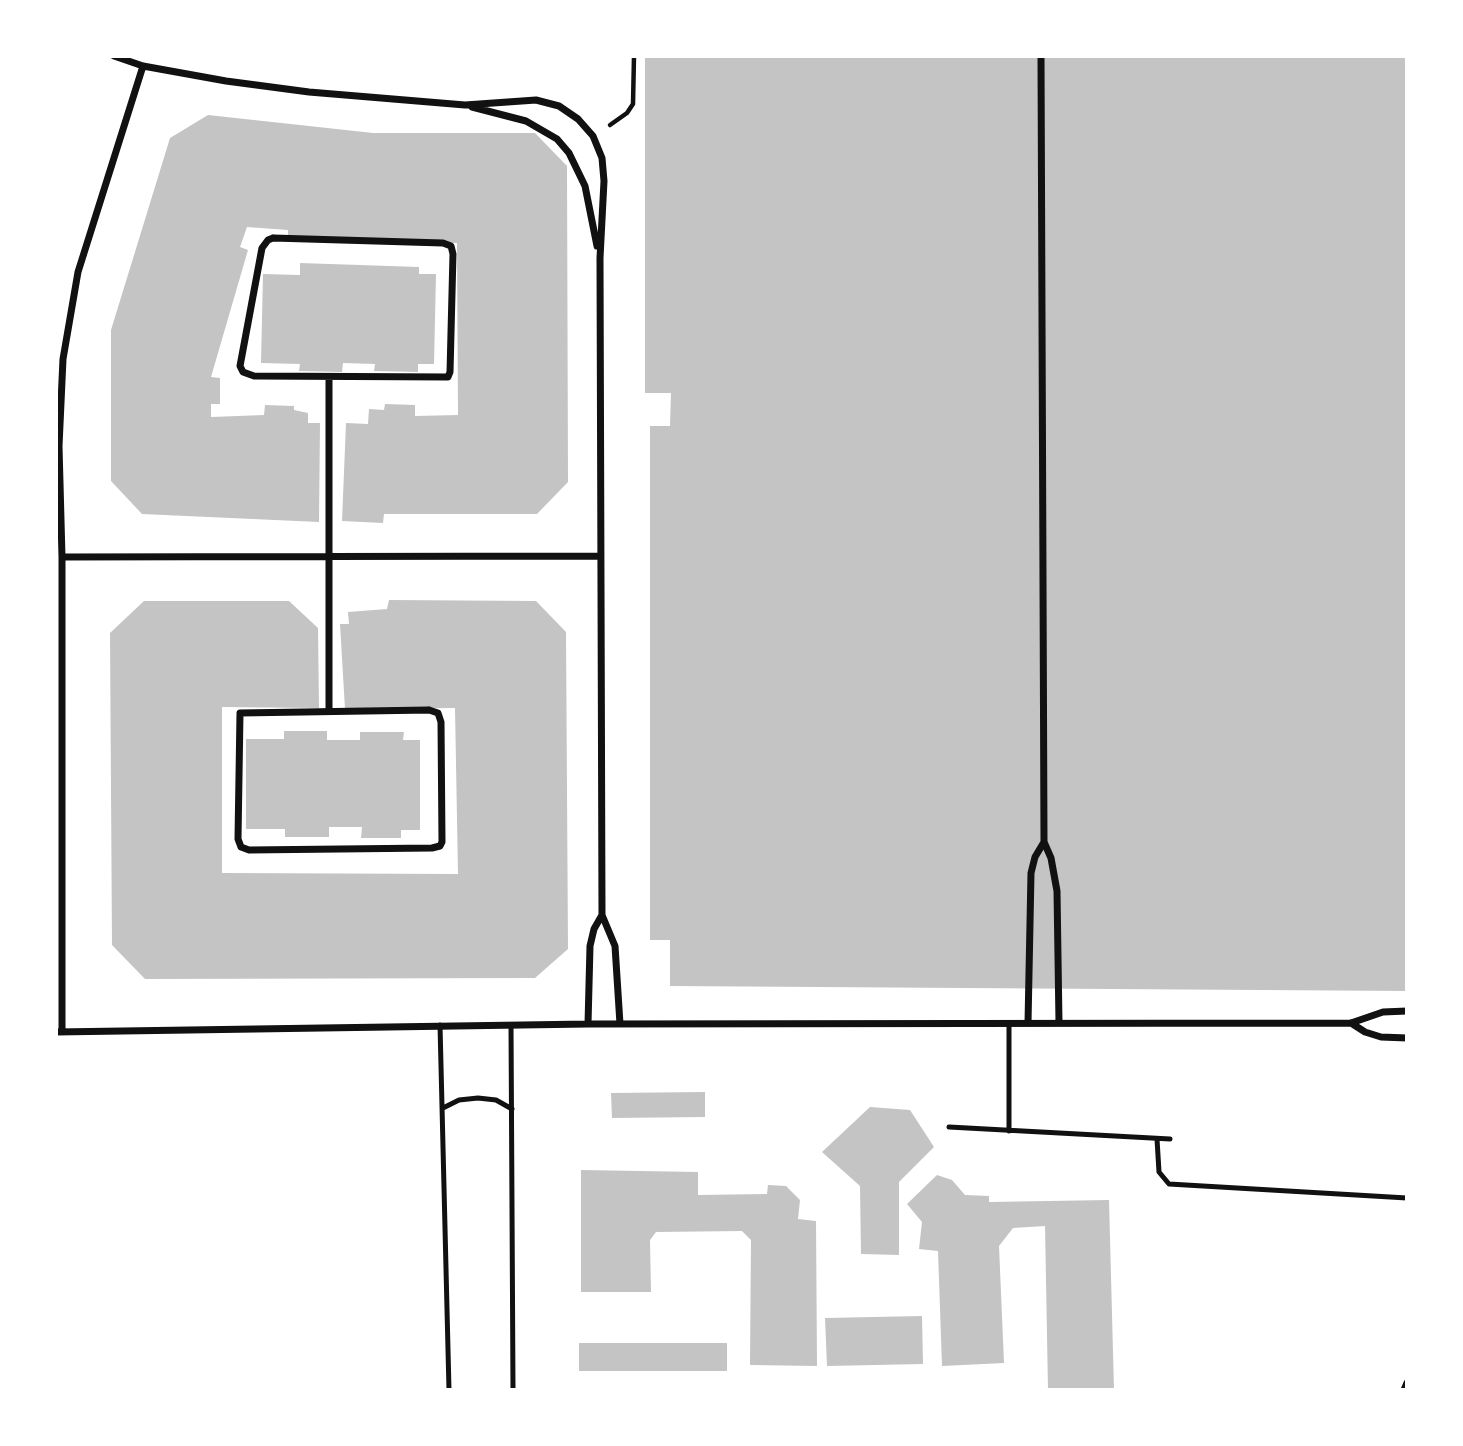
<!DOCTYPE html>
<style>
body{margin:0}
#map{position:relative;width:1463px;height:1446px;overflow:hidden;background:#fff;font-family:"Nunito Sans",sans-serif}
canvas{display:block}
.frame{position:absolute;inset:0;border:58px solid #fff;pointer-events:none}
</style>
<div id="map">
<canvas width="1463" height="1446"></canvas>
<div class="frame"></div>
</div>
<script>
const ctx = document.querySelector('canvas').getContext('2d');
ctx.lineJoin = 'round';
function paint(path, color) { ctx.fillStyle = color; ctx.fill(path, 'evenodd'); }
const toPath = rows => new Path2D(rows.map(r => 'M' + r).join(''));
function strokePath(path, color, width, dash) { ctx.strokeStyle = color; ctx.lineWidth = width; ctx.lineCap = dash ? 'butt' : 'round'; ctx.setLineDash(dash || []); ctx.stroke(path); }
paint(toPath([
 [645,56,1407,56,1407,991,670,986,670,940,650,940,650,426,670,426,671,393,645,393],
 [208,115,373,133,535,133,567,166,568,482,537,514,384,514,383,523,342,521,346,423,368,424,369,409,384,410,385,404,415,405,415,416,458,415,457,243,288,237,288,230,247,227,240,247,248,250,211,377,220,378,220,404,211,404,211,417,264,415,265,405,294,406,294,410,308,413,308,423,320,423,319,522,142,514,111,481,111,330,170,138],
 [300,263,419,267,419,274,436,274,434,364,418,364,418,372,374,371,375,364,343,363,342,372,299,371,300,364,261,363,263,274,300,275],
 [389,600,536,601,566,632,568,949,535,978,145,979,112,945,110,633,144,601,289,601,318,628,319,708,222,707,222,873,458,874,455,708,345,709,340,624,349,624,348,612,387,609],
 [284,731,327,731,327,740,360,740,360,732,404,732,403,740,420,740,420,830,401,830,401,838,361,838,362,827,329,827,329,837,285,837,285,829,246,829,246,739,284,739],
 [705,1092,705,1117,612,1118,611,1093],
 [870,1107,910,1110,934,1147,899,1182,899,1255,861,1254,860,1186,822,1152],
 [581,1170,698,1172,698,1195,767,1194,768,1185,786,1186,800,1200,798,1219,816,1221,817,1366,750,1365,751,1240,742,1231,656,1232,650,1240,651,1292,581,1292],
 [937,1175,952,1180,965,1195,989,1196,989,1202,1109,1200,1114,1390,1048,1390,1045,1226,1013,1228,999,1246,1004,1363,942,1366,938,1251,919,1249,922,1222,907,1204],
 [922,1316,923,1364,827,1366,825,1318],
 [579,1343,727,1343,727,1371,579,1371]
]), '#c4c4c4');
strokePath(toPath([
 [610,125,627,113,633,104,634,56]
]), '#111', 4.5);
strokePath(toPath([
 [440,1025,449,1390],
 [511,1025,513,1390],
 [443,1108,459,1100,478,1098,496,1100,512,1109],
 [949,1127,1170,1139],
 [1009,1131,1009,1024],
 [1157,1139,1159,1172,1169,1184,1407,1198]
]), '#111', 5);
strokePath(toPath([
 [114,56,143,66,226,81,309,92,465,105,536,100,559,106,578,119,593,136,602,158,604,181,600,258,602,915,615,946,620,1024],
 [1041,56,1044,842,1051,858,1057,891,1059,1023],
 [472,107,526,121,557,139,569,153,585,186,597,246],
 [273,238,443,243,451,246,453,254,450,372,448,377,254,376,243,372,240,366,262,248,268,240,273,238],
 [329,377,329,711],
 [62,557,600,556],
 [429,710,438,713,441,722,442,842,440,846,432,848,249,850,241,847,238,839,240,713,429,710],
 [1028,1023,1031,873,1035,857,1044,842],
 [1351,1023,1365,1032,1381,1037,1407,1038],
 [588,1024,590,946,594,929,602,915],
 [56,1032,588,1024,1351,1023,1383,1012,1407,1011],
 [62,1032,62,557,59,446,63,359,78,272,143,66],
 [1404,1390,1407,1383]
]), '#111', 7);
</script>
